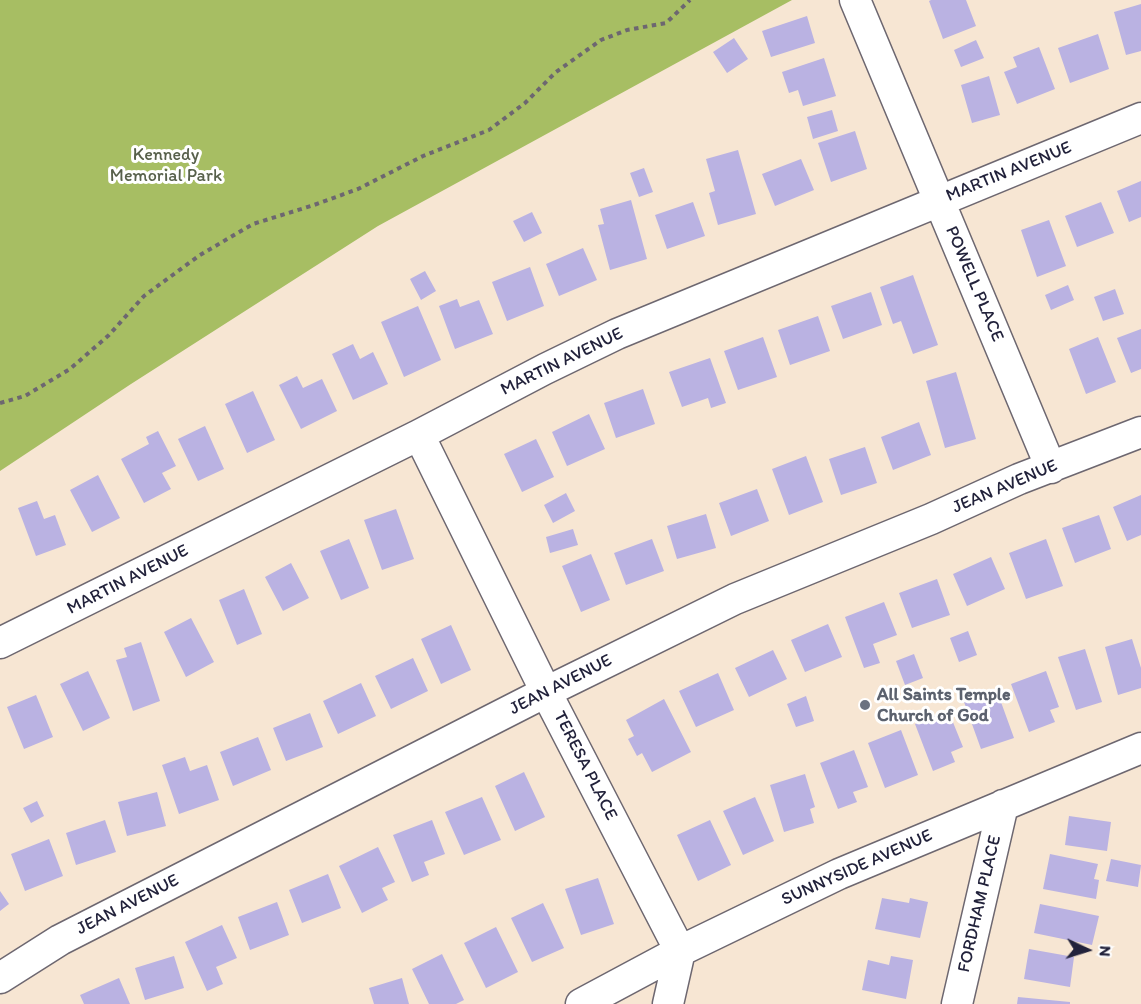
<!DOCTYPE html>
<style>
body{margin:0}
#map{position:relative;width:1141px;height:1004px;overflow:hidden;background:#f7e6d3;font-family:Itim,sans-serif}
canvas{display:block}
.north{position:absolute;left:1057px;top:920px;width:60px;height:60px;-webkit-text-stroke:4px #fff;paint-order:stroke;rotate:94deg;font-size:16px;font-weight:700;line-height:24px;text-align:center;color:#22223b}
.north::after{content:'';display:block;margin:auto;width:21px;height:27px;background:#22223b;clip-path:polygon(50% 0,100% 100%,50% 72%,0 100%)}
</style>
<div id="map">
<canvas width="1141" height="1004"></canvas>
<div class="north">N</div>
</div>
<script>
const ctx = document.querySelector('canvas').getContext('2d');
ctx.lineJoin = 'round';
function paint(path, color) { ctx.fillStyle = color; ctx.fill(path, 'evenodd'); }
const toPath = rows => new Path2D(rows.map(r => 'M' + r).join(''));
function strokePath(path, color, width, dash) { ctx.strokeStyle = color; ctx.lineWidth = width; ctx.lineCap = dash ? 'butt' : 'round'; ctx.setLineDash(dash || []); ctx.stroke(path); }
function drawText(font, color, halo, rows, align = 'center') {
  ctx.font = font + ' Itim,sans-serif'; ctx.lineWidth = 6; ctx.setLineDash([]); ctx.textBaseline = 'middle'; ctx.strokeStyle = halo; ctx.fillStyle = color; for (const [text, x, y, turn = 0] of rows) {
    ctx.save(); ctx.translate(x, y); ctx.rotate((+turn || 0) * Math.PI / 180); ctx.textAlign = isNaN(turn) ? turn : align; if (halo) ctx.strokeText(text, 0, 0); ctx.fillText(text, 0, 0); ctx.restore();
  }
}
paint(toPath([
 [0,0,792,0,378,226,131,384,0,471]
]), '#a7be63');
paint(toPath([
 [931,0,966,0,976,26,943,39,929,1],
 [1141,4,1141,51,1126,55,1114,12],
 [807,16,815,43,771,57,762,31],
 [1098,34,1109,69,1070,83,1058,48],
 [734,38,748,59,727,73,713,52],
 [976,40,984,58,961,67,954,50],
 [1039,47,1055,89,1017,104,1004,72,1017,67,1013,57],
 [824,58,836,96,803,106,798,90,789,93,782,72],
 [989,76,1000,115,972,123,961,85],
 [832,110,838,131,813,139,807,117],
 [855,131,867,169,831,182,818,143],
 [738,150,756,214,718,225,709,193,715,191,706,159],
 [801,159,814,190,775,206,762,174],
 [644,168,653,192,639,197,630,173],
 [1141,181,1141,217,1129,222,1117,191],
 [631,200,647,259,610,270,598,225,604,224,600,209],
 [693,202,705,236,667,249,655,215],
 [1101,202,1114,233,1077,247,1065,216],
 [532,212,542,233,524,242,513,221],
 [1049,220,1066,266,1037,277,1021,230],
 [583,248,597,280,559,296,546,264],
 [530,267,544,306,507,321,492,282],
 [425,271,436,291,421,300,410,279],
 [913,275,938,345,913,354,901,321,893,324,880,287],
 [1068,285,1074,300,1051,310,1045,295],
 [1115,289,1124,314,1103,321,1094,297],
 [871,292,882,325,843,339,831,306],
 [457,299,460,307,479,300,493,334,455,349,439,306],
 [418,306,441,360,404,377,381,322],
 [818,316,830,351,790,365,778,330],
 [1141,329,1141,369,1131,373,1117,338],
 [763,337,777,377,738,390,724,351],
 [1098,337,1116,382,1086,394,1069,349],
 [353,344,360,359,373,352,388,384,353,400,332,354],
 [710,358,726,403,711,408,708,398,682,407,669,372],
 [956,372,976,439,945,448,926,381],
 [297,376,303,388,322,379,337,411,301,429,279,385],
 [643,389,655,424,616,438,604,403],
 [253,391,275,440,247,453,225,404],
 [589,414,605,449,567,466,552,432],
 [919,422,931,455,893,470,881,437],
 [205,426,224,469,198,481,178,439],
 [158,431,176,466,162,473,171,489,144,503,121,459,149,444,146,437],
 [536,439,554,477,522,492,504,454],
 [865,447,877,483,841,495,829,459],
 [806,456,823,502,789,515,772,469],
 [98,475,120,518,92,532,70,490],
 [757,489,769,521,731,536,719,503],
 [566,493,575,511,553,523,544,505],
 [1141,495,1141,535,1127,541,1113,507],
 [37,501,44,519,55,515,66,545,36,556,18,508],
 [396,509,414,559,382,570,364,520],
 [706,514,716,548,677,559,667,526],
 [1099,515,1111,549,1075,563,1062,528],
 [573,529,578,545,550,553,546,537],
 [349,539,369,588,341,600,320,551],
 [652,539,664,571,626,585,614,553],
 [1046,539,1063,586,1026,599,1009,553],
 [591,554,610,600,581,612,562,566],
 [991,557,1005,589,967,606,953,574],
 [291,563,309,598,283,611,265,577],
 [937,579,950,615,912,628,899,593],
 [244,589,262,634,237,645,219,600],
 [884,602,897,635,873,644,880,663,864,668,845,617],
 [191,618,214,662,186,677,164,632],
 [828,624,842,657,805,672,791,640],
 [451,625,471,670,441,684,421,639],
 [968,631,977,655,959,662,950,638],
 [1132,639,1141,668,1141,688,1118,695,1105,647],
 [141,642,160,701,133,711,116,660,127,657,124,648],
 [1085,649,1102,702,1076,710,1058,657],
 [773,650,787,679,749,697,735,668],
 [914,654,923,678,905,685,896,661],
 [413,658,428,691,391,709,375,676],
 [88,671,110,718,83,731,60,684],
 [1046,671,1059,707,1050,710,1055,722,1029,732,1011,684],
 [718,673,734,710,696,727,679,691],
 [361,683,376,716,338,734,323,701],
 [997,691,1014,738,981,749,964,702],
 [36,695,53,737,24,749,7,707],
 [806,696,814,721,796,727,787,704],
 [664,699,691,752,652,772,642,753,637,756,628,739,634,736,626,720],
 [948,710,963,747,951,752,955,762,933,771,915,724],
 [310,713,323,747,286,761,273,728],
 [901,730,918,775,885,788,868,743],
 [258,737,271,770,233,786,220,752],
 [854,750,868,787,853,792,857,802,838,809,820,763],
 [185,757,190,771,207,765,219,800,179,814,162,765],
 [524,772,545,817,515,831,495,786],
 [805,774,815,807,810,809,814,823,784,832,770,785],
 [157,792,166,826,127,836,118,802],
 [482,797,501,840,464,855,445,812],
 [755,797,774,841,743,855,723,811],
 [37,801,44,816,31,823,23,808],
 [1069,816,1111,822,1107,851,1065,845],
 [105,820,116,852,76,865,66,833],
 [432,820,445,854,424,862,429,875,412,882,393,835],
 [710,820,731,865,698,881,677,835],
 [49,839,63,876,25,891,11,854],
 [378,847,395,882,382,888,388,900,362,913,339,866],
 [1050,854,1098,864,1094,879,1099,880,1096,899,1043,889],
 [1111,859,1141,865,1138,887,1106,881],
 [328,874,341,908,302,923,289,890],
 [598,878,614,924,581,935,565,889],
 [0,891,9,904,0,911],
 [882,898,909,903,910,898,928,902,920,938,875,929],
 [277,902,289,935,250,950,238,917],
 [543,903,564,948,532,962,511,918],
 [1040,904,1099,916,1092,945,1034,933],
 [222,925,237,958,216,967,223,984,207,991,185,942],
 [496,927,518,972,486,988,464,943],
 [1029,949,1074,957,1070,987,1024,979],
 [442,954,464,1000,456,1004,429,1004,412,969],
 [174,956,184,988,145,1000,135,968],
 [891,956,913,960,906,999,862,990,868,960,889,965],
 [119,978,130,1004,84,1004,80,995],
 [402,978,409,1004,374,1004,369,988],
 [1018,997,1070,1002,1070,1004,1017,1004]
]), '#bab2e2');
const minor = toPath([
 [855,0,1051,468],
 [419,435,546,692,680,951,668,1004],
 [0,643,419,435,545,369,617,334,1141,118],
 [0,978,60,940,546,692,735,599,931,519,1019,479,1141,432],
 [581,1004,680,951,839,874,1141,748],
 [957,1004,1003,805]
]);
strokePath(minor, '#6d6770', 33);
strokePath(toPath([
 [0,403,25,396,70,369,109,335,144,296,200,255,253,224,314,205,358,189,423,156,489,130,525,103,556,72,601,40,627,30,666,23,690,0]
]), '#6d6770', 4, [4.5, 4.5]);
strokePath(minor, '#fff', 30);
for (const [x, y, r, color] of [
 [865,705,6,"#6b7280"]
]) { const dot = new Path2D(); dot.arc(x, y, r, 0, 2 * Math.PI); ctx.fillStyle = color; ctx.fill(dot); strokePath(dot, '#fff', 2); }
drawText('18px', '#57604b', '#fff', [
 ["Kennedy",166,155],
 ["Memorial Park",166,176]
]);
drawText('18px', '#22223b', '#fff', [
 ["MARTIN AVENUE",1009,172,-22],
 ["POWELL PLACE",974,284,67],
 ["MARTIN AVENUE",562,362,-26],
 ["JEAN AVENUE",1005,487,-23],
 ["MARTIN AVENUE",128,580,-27],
 ["JEAN AVENUE",561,685,-27],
 ["TERESA PLACE",585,766,63],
 ["SUNNYSIDE AVENUE",857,868,-24],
 ["FORDHAM PLACE",980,904,-77],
 ["JEAN AVENUE",128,905,-27]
]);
drawText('bold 18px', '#5b616d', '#fff', [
 ["All Saints Temple",877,695],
 ["Church of God",877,716]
], 'left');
</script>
